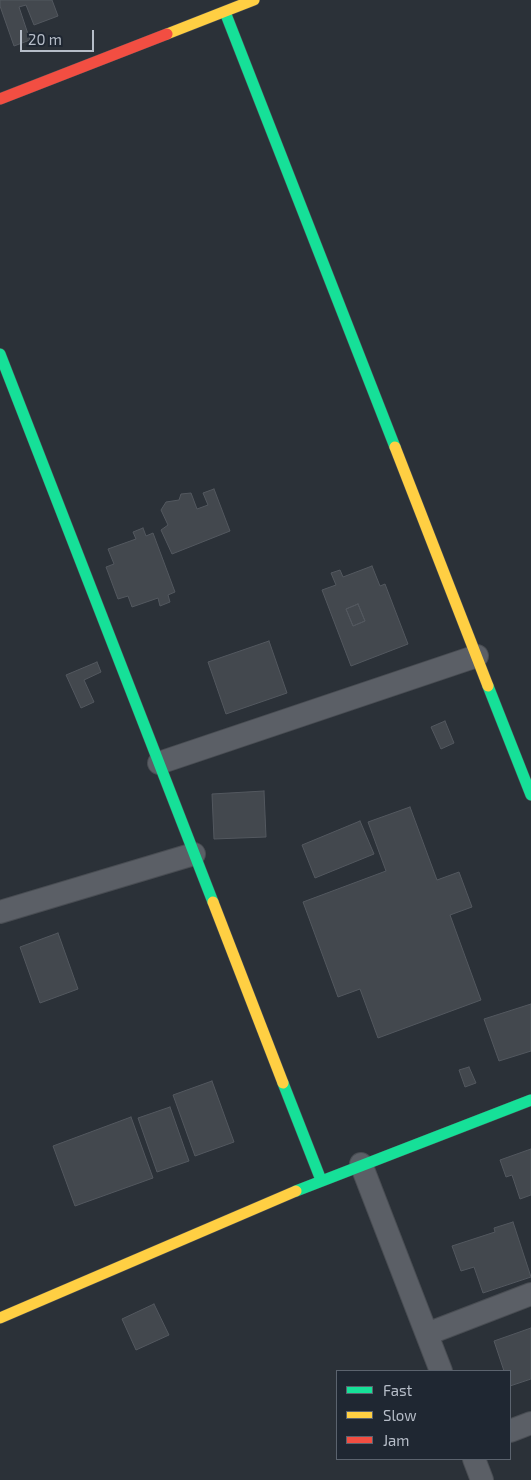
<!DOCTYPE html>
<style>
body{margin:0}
#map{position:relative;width:531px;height:1480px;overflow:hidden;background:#2b3138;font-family:"Exo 2",sans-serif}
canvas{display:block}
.legend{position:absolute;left:336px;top:1370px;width:175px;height:90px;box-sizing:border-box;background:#1f2732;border:1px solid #5b636e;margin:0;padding:6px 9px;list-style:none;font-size:15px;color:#b6bdc8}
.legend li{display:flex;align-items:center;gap:10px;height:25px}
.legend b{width:25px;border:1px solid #5b636e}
.scale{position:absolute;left:20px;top:30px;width:74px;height:22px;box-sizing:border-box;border:2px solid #b6bdc8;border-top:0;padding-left:6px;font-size:15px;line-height:18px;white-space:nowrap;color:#b6bdc8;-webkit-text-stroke:4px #1f2732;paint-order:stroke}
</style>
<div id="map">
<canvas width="531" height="1480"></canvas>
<ul class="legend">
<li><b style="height:6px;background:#16e098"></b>Fast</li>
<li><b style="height:6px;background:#ffcf43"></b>Slow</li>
<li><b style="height:6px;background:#f24e42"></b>Jam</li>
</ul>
<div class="scale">20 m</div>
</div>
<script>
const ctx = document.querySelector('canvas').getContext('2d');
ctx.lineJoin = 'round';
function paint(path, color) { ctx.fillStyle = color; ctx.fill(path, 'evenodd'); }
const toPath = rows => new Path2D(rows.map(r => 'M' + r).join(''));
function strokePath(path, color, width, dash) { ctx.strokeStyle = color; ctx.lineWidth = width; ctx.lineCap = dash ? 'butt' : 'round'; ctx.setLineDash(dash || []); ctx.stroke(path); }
const building = toPath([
 [0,0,52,0,58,16,34,25,26,5,19,7,30,40,14,46,0,6,0,0],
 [214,489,230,531,172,554,161,530,168,525,161,510,166,502,179,500,181,494,191,493,197,509,208,505,203,493,214,489],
 [143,528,146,536,153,533,175,592,168,595,170,602,160,606,158,598,132,607,128,596,118,599,106,567,114,564,108,549,136,539,133,532,143,528],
 [372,566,380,586,385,584,408,644,351,666,322,590,336,585,331,573,340,570,343,577,372,566],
 [358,604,365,621,353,626,346,609,358,604],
 [358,604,365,621,353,626,346,609,358,604],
 [269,641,287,693,226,714,208,662,269,641],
 [97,662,101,672,84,680,94,702,81,708,66,675,97,662],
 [445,721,454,743,441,749,431,727,445,721],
 [264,791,266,837,214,839,212,794,264,791],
 [410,807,437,880,459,872,472,907,450,915,481,1000,378,1038,360,989,338,997,303,902,386,871,368,822,410,807],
 [360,821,374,854,315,878,302,845,360,821],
 [58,933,78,989,40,1003,20,947,58,933],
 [531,1004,531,1051,499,1061,484,1019,531,1004],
 [469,1067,476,1083,465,1087,459,1070,469,1067],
 [212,1081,234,1142,195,1156,173,1095,212,1081],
 [170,1107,189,1161,157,1172,138,1118,170,1107],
 [131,1117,153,1178,75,1206,53,1146,131,1117],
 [531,1149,531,1195,520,1199,512,1175,506,1177,500,1160,531,1149],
 [513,1222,531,1277,483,1293,474,1267,461,1271,452,1246,495,1232,494,1228,513,1222],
 [154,1304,169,1335,136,1350,122,1319,154,1304],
 [531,1328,531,1379,510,1386,510,1371,504,1371,494,1341,531,1328]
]);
paint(building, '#43484e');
strokePath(building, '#53585f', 1);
const street = toPath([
 [159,763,477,656],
 [0,912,194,854],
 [361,1164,441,1371],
 [427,1334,531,1294],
 [510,1431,531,1423],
 [474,1459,482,1480]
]);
const fast = toPath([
 [225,12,395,447],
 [0,354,213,902],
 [488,686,531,795],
 [283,1083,321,1180],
 [296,1191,531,1100]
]);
const slow = toPath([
 [167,34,254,0],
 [395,447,488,686],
 [213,902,283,1083],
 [0,1318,296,1191]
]);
const jam = toPath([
 [0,99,167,34]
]);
strokePath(street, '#494d53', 24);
strokePath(fast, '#494d53', 12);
strokePath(slow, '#494d53', 12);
strokePath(jam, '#494d53', 12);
strokePath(street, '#5b5f66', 22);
strokePath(fast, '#16e098', 11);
strokePath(slow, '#ffcf43', 11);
strokePath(jam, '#f24e42', 11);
</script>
